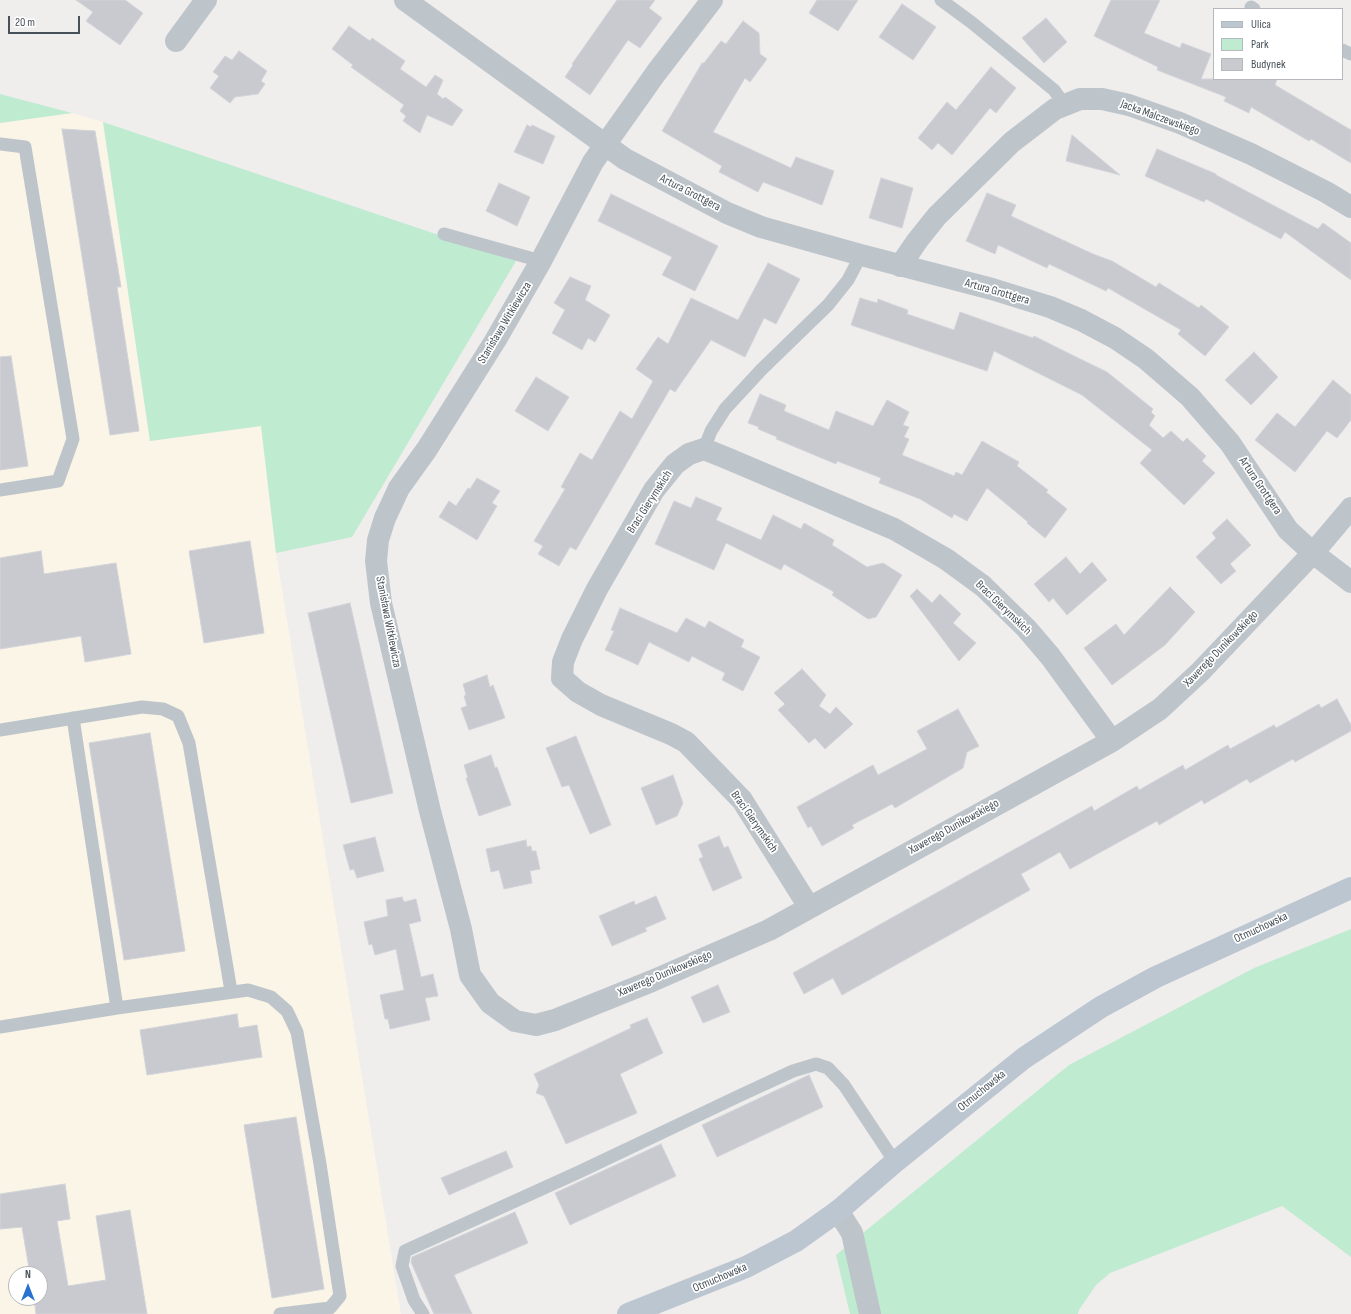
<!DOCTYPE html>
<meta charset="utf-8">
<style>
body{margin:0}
#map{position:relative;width:1351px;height:1314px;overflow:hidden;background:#f0eded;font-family:"Sofia Sans Condensed",sans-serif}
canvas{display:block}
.legend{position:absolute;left:1213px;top:8px;width:130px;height:72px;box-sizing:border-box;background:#fff;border:1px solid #b5b9bd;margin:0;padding:5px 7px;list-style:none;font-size:12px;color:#475159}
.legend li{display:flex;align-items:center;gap:8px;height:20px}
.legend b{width:20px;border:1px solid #b5b9bd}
.north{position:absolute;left:8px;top:1266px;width:40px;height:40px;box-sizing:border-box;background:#fff;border:1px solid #b5b9bd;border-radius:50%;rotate:0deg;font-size:11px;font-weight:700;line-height:16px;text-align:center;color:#475159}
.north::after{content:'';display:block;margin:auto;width:14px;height:18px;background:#2871d0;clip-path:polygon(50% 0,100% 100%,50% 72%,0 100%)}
.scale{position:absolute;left:8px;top:16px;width:72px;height:18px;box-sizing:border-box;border:2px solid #475159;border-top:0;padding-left:5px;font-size:12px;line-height:14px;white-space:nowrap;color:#475159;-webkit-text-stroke:3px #fff;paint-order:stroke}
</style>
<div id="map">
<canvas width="1351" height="1314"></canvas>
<ul class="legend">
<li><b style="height:5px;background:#bcc6d0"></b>Ulica</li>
<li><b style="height:11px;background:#bfebd0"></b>Park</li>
<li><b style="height:11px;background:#c8cad0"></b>Budynek</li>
</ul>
<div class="north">N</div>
<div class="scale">20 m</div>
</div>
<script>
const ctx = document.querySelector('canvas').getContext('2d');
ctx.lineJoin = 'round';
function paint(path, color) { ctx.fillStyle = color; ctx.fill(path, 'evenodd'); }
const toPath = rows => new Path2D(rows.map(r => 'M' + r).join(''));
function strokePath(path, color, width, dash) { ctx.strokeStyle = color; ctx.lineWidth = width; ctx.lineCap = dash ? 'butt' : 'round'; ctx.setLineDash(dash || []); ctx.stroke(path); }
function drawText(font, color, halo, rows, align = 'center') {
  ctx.font = font + ' "Sofia Sans Condensed",sans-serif'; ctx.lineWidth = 3.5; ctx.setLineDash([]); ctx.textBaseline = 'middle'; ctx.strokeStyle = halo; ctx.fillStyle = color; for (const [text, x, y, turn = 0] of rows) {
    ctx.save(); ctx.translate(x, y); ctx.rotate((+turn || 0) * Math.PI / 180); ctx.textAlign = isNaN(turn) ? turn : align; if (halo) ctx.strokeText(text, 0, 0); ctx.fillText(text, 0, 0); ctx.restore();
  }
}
paint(toPath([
 [72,113,103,122,150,441,261,426,276,553,401,1314,0,1314,0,123],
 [16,1274,40,1274,40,1298,16,1298]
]), '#faf5e7');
paint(toPath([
 [0,94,72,113,0,123],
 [103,122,516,261,352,537,276,553,261,426,150,441],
 [1351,929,1351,1257,1282,1206,1110,1273,1096,1285,1079,1310,1078,1314,850,1314,836,1255,1069,1065,1254,968]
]), '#bfebd0');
const building = toPath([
 [76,0,125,0,143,13,120,45,86,21,93,12,76,0],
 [617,0,655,0,649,8,662,18,640,48,628,40,590,95,565,77,573,65,572,64,617,0],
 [817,0,858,0,838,31,809,13,817,0],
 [1111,0,1160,0,1144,33,1180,48,1182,43,1211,54,1201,79,1277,79,1275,85,1351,130,1351,163,1311,139,1309,141,1251,107,1249,113,1224,101,1226,97,1157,70,1158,67,1094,36,1111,0],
 [902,4,936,27,913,60,879,37,902,4],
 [1046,18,1067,42,1044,63,1022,38,1046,18],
 [743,21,759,33,760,54,767,59,750,82,745,78,713,132,791,168,796,157,834,171,822,205,763,182,758,192,719,172,722,166,662,131,702,63,704,63,721,41,726,44,743,21],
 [349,26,370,41,372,38,405,61,400,69,426,87,435,75,443,80,437,94,443,99,445,97,463,110,452,126,427,115,420,133,403,121,406,116,400,111,404,105,351,67,353,65,332,49,349,26],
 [239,51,267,71,261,81,265,84,258,94,235,97,230,103,210,88,219,76,213,72,225,56,232,60,239,51],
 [991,67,1016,88,996,113,990,108,952,155,938,143,932,150,918,138,947,102,956,110,991,67],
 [527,125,531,127,532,125,555,136,543,164,514,152,527,125],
 [62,129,95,131,121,287,117,287,139,431,110,435,62,129],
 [1072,135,1120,175,1066,161,1072,135],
 [1157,149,1216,174,1216,175,1318,229,1323,223,1351,243,1351,280,1285,232,1281,239,1206,199,1204,202,1145,176,1157,149],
 [881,178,913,188,902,228,869,218,881,178],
 [499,183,530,197,517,226,486,211,499,183],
 [987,193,1016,205,1011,216,1093,254,1112,261,1156,287,1159,283,1199,308,1201,305,1229,327,1205,356,1178,334,1181,330,1108,288,1106,291,1049,264,1047,268,998,245,995,254,966,241,987,193],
 [611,194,718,246,695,291,662,275,672,257,598,221,611,194],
 [768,263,800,279,776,324,764,318,745,357,711,340,675,392,670,389,576,550,570,547,559,566,538,554,543,546,534,541,565,489,561,487,580,453,592,460,620,411,632,419,653,381,636,369,658,337,668,344,691,298,738,320,768,263],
 [570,277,591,286,585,300,610,315,595,342,588,338,582,350,552,333,565,310,554,303,570,277],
 [860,298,877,303,878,299,894,305,908,310,907,314,954,330,960,312,1033,338,1034,336,1064,351,1107,372,1153,409,1151,412,1155,416,1149,425,1163,438,1171,431,1183,442,1187,438,1206,456,1202,461,1215,473,1184,505,1140,463,1152,450,1082,395,994,351,987,371,851,325,860,298],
 [1254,352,1278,377,1251,405,1225,380,1254,352],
 [11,356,28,466,0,470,0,357,11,356],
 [536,377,569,397,548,431,515,411,536,377],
 [1333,380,1351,395,1351,420,1337,438,1327,431,1295,472,1255,440,1277,413,1295,427,1333,380],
 [760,394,786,405,784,411,829,430,836,411,873,426,887,400,909,412,903,425,909,427,904,437,909,439,902,455,954,476,956,472,962,475,982,441,1019,462,1017,466,1048,490,1046,492,1067,509,1045,538,1027,523,1028,522,987,488,967,521,954,514,952,518,920,499,879,483,881,478,837,461,836,464,776,439,777,437,758,429,759,427,748,423,760,394],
 [477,478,500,491,492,503,497,506,477,540,439,517,449,501,456,506,468,488,470,489,477,478],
 [696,497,722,508,716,520,761,540,773,515,801,529,804,523,834,540,832,545,867,567,883,563,902,575,876,617,868,619,832,595,834,592,784,564,781,570,726,543,714,570,655,544,674,501,691,508,696,497],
 [1227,519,1251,545,1230,564,1236,571,1221,584,1196,557,1216,538,1212,533,1227,519],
 [250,541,264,633,204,643,189,551,250,541],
 [41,551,44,574,116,563,131,654,85,662,81,636,0,649,0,558,41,551],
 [1066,557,1080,574,1092,562,1107,580,1067,615,1053,598,1049,602,1034,584,1066,557],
 [1170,587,1195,612,1165,645,1112,685,1084,648,1116,624,1124,635,1170,587],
 [917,589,932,603,940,594,961,614,953,623,976,643,959,661,910,596,917,589],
 [350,603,393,793,351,803,308,613,350,603],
 [620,608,677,633,686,618,705,628,709,621,744,640,741,647,760,657,743,691,722,680,725,673,709,665,692,656,689,662,649,642,638,665,605,650,614,631,611,630,620,608],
 [802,669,826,695,819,706,830,714,836,707,853,724,825,749,815,738,809,743,778,710,785,704,774,693,802,669],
 [487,675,490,687,493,685,505,718,469,730,461,708,467,706,464,696,466,695,463,684,487,675],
 [1337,699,1351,725,1351,731,1295,762,1293,759,1250,783,1247,779,1204,804,1202,800,1159,825,1157,821,1070,869,1060,852,1021,874,1030,890,842,995,833,978,804,994,793,973,1092,806,1094,811,1137,786,1139,790,1183,765,1185,770,1228,745,1230,749,1274,725,1276,728,1319,704,1321,708,1337,699],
 [958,709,979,746,967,752,963,768,895,808,892,804,852,825,854,828,822,846,811,826,808,828,797,807,873,765,878,775,927,749,917,731,958,709],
 [150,733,185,951,124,960,89,743,150,733],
 [576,736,611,825,590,834,569,785,562,787,546,748,576,736],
 [491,755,495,768,497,767,511,805,479,816,466,778,468,778,464,765,491,755],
 [673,775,683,803,677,816,656,825,641,788,673,775],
 [719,836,724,848,728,846,742,878,713,891,699,859,703,857,698,845,719,836],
 [375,837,384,871,357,878,354,869,350,870,343,845,375,837],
 [526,840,527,847,531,846,532,851,536,851,540,869,530,871,532,883,504,889,499,870,491,872,486,849,526,840],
 [656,896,666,919,645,928,647,931,612,946,599,916,634,901,635,905,656,896],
 [402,897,404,902,416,899,421,921,409,924,421,977,433,974,438,996,425,998,430,1020,390,1029,388,1019,385,1019,380,995,404,990,396,949,375,955,372,944,369,945,364,922,388,916,386,900,402,897],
 [718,985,730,1012,703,1023,691,997,718,985],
 [237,1014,239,1028,257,1025,262,1057,147,1075,140,1030,237,1014],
 [647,1018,663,1053,620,1074,637,1113,566,1144,544,1096,536,1093,539,1085,534,1074,631,1028,630,1025,647,1018],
 [809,1075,823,1107,717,1157,702,1125,809,1075],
 [296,1117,324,1289,272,1298,244,1125,296,1117],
 [661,1144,676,1176,570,1225,555,1193,661,1144],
 [506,1151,513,1167,449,1195,441,1178,506,1151],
 [65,1184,70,1219,57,1221,68,1286,106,1280,96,1216,130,1210,147,1314,36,1314,34,1298,40,1298,40,1274,30,1274,22,1227,0,1229,0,1194,65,1184],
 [515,1212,528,1243,454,1275,472,1314,434,1314,411,1262,412,1257,515,1212]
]);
paint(building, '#c8cad0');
strokePath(building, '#d2d4d9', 1);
strokePath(toPath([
 [941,0,971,22,1054,90,1064,104],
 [1251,7,1254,9],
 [1342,50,1351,54],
 [0,144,25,147,73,439,58,481,0,490],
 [444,234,541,261],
 [704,449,711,431,725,409,761,370,828,305,848,280,861,255],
 [73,718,117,1008],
 [0,730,142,707,163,709,178,716,189,743,231,991],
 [0,1027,117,1008,248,990,271,997,287,1011,297,1032,320,1164,340,1296,330,1308,280,1314],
 [423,1314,414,1300,402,1266,405,1251,579,1172,741,1095,793,1071,816,1064,828,1068,844,1085,895,1162]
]), '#bdc5cb', 13);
strokePath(toPath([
 [405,0,625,159,727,213,761,227,861,255,992,289,1050,307,1081,320,1115,338,1146,359,1190,397,1230,443,1288,530,1313,553,1351,582],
 [712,0,656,73,593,162,541,261,495,341,427,449,399,488,385,518,378,540,376,561,381,603,430,811,461,929,470,975,490,1003,515,1021,536,1025,555,1020,652,981,769,930,1112,741,1160,709,1200,672,1313,553,1351,508],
 [176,41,206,0],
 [900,266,917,241,937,216,1012,142,1055,109,1080,99,1102,99,1129,105,1180,123,1251,154,1326,192,1351,207],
 [809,907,742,800,686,742,671,734,601,705,578,692,562,678,563,662,572,639,597,589,654,490,675,464,689,454,704,449,724,457,894,529,946,559,983,586,1026,628,1050,656,1112,741],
 [838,1211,852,1233,870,1314]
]), '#bdc5cb', 22);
strokePath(toPath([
 [628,1314,746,1267,796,1241,838,1211,895,1162,1024,1058,1101,1007,1156,977,1351,888]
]), '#bcc6d0', 22);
drawText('12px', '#475159', '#fff', [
 ["Jacka Malczewskiego",1160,118,20],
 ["Artura Grottgera",690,193,27],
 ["Artura Grottgera",997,292,16],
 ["Stanisława Witkiewicza",505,323,-59],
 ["Artura Grottgera",1260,486,56],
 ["Braci Gierymskich",650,502,-57],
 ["Braci Gierymskich",1003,608,44],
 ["Stanisława Witkiewicza",388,622,79],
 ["Xawerego Dunikowskiego",1221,649,-46],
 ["Braci Gierymskich",754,822,55],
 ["Xawerego Dunikowskiego",954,827,-29],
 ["Otmuchowska",1261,928,-25],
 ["Xawerego Dunikowskiego",665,974,-23],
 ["Otmuchowska",982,1091,-39],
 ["Otmuchowska",720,1278,-23]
]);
</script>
